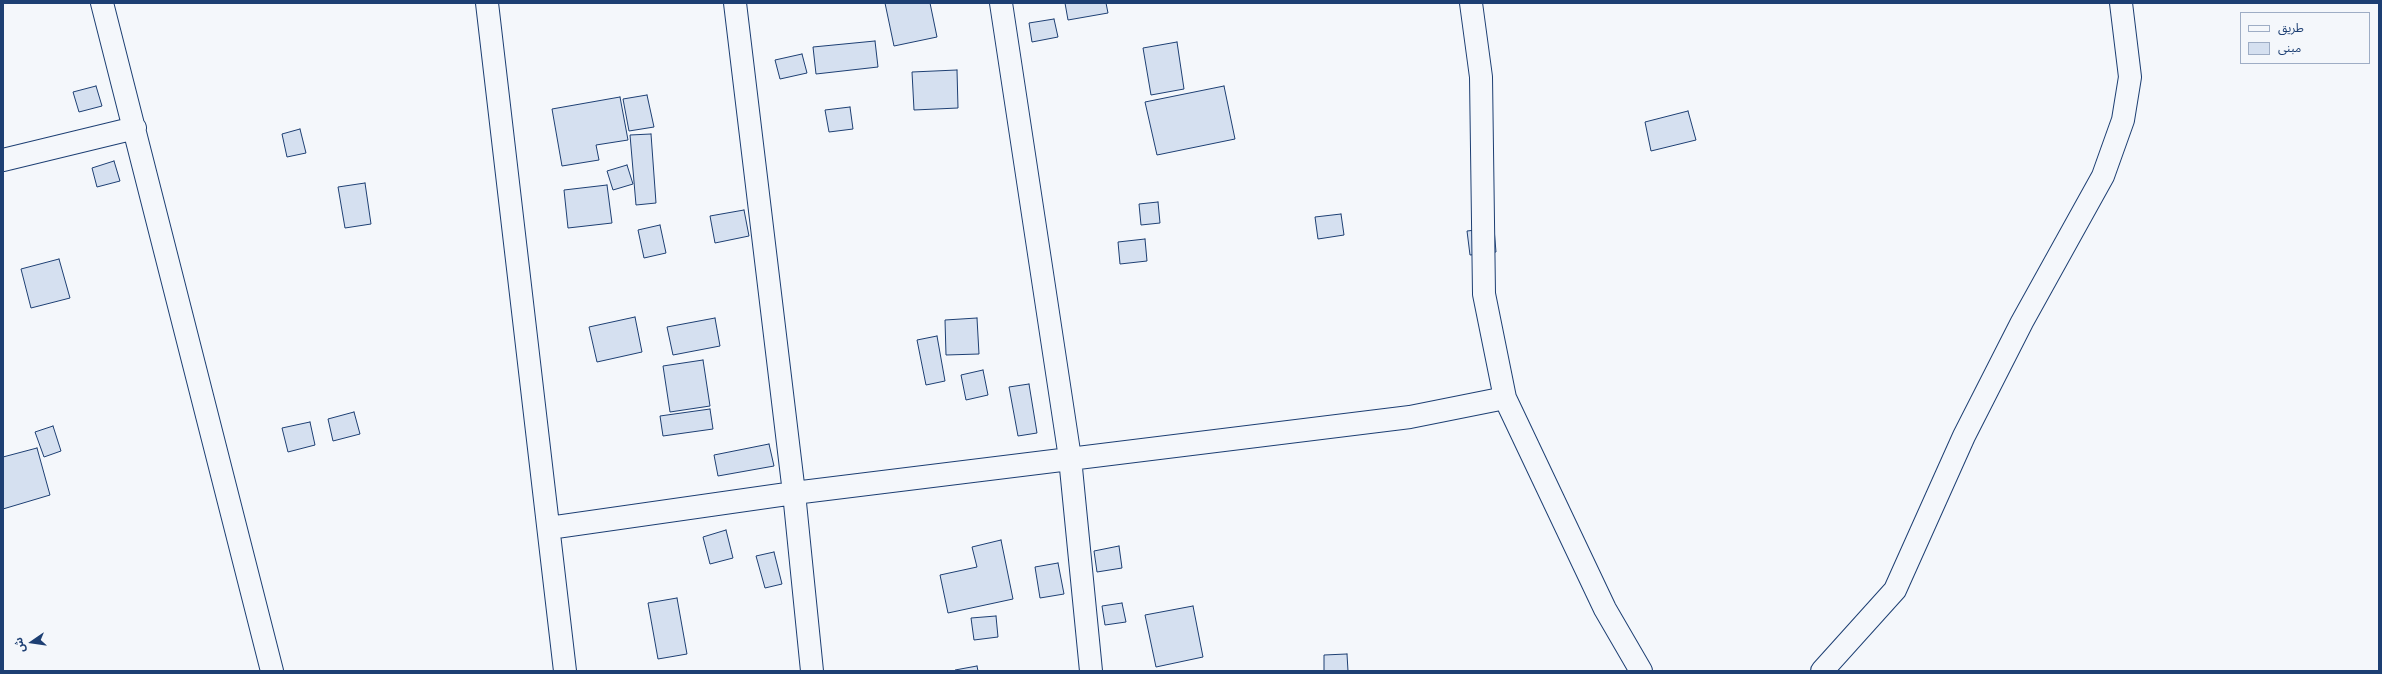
<!DOCTYPE html>
<meta charset="utf-8">
<style>
body{margin:0}
#map{position:relative;width:2382px;height:674px;overflow:hidden;background:#f4f7fb;font-family:Raleway,"Noto Sans Arabic",sans-serif}
canvas{display:block}
.frame{position:absolute;inset:0;border:4px solid #1d3f73;pointer-events:none}
.legend{position:absolute;left:2240px;top:12px;width:130px;height:52px;box-sizing:border-box;background:#f4f7fb;border:1px solid #9eadc5;margin:0;padding:5px 7px;list-style:none;font-size:12px;color:#1d3f73}
.legend li{display:flex;align-items:center;gap:8px;height:20px}
.legend b{width:20px;border:1px solid #9eadc5}
.north{position:absolute;left:12px;top:622px;width:40px;height:40px;-webkit-text-stroke:3px #f4f7fb;paint-order:stroke;rotate:257deg;font-size:11px;font-weight:700;line-height:16px;text-align:center;color:#1d3f73}
.north::after{content:'';display:block;margin:auto;width:14px;height:18px;background:#1d3f73;clip-path:polygon(50% 0,100% 100%,50% 72%,0 100%)}
</style>
<div id="map">
<canvas width="2382" height="674"></canvas>
<div class="frame"></div>
<ul class="legend">
<li><b style="height:5px;background:#f4f7fb"></b>طريق</li>
<li><b style="height:11px;background:#d5e0f0"></b>مبنى</li>
</ul>
<div class="north">ش</div>
</div>
<script>
const ctx = document.querySelector('canvas').getContext('2d');
ctx.lineJoin = 'round';
function paint(path, color) { ctx.fillStyle = color; ctx.fill(path, 'evenodd'); }
const toPath = rows => new Path2D(rows.map(r => 'M' + r).join(''));
function strokePath(path, color, width, dash) { ctx.strokeStyle = color; ctx.lineWidth = width; ctx.lineCap = dash ? 'butt' : 'round'; ctx.setLineDash(dash || []); ctx.stroke(path); }
const building = toPath([
 [885,3,930,3,937,37,894,46,885,3],
 [1065,3,1106,3,1108,13,1068,20,1065,3],
 [1054,19,1058,37,1032,42,1029,23,1054,19],
 [875,41,878,67,816,74,813,47,875,41],
 [1177,42,1184,89,1151,95,1143,48,1177,42],
 [802,54,807,73,780,79,775,60,802,54],
 [957,70,958,108,914,110,912,72,957,70],
 [96,86,102,106,79,112,73,92,96,86],
 [1224,86,1235,139,1157,155,1145,102,1224,86],
 [647,95,654,127,629,131,623,99,647,95],
 [620,97,628,140,596,145,599,160,562,166,552,109,620,97],
 [850,107,853,129,829,132,825,110,850,107],
 [1688,111,1696,140,1651,151,1645,122,1688,111],
 [300,129,306,153,287,157,282,134,300,129],
 [651,134,656,203,636,205,630,135,651,134],
 [114,161,120,181,97,187,92,168,114,161],
 [627,165,633,184,613,190,607,171,627,165],
 [365,183,371,224,345,228,338,187,365,183],
 [607,185,612,223,568,228,564,190,607,185],
 [1158,202,1160,223,1141,225,1139,204,1158,202],
 [744,210,749,236,715,243,710,216,744,210],
 [1341,214,1344,235,1318,239,1315,217,1341,214],
 [660,225,666,253,644,258,638,230,660,225],
 [1494,228,1496,252,1470,255,1467,231,1494,228],
 [1145,239,1147,261,1120,264,1118,242,1145,239],
 [59,259,70,298,31,308,21,269,59,259],
 [635,317,642,352,597,362,589,327,635,317],
 [715,318,720,346,673,355,667,327,715,318],
 [977,318,979,354,946,355,945,320,977,318],
 [937,336,945,381,926,385,917,340,937,336],
 [703,360,710,406,670,412,663,366,703,360],
 [983,370,988,395,966,400,961,375,983,370],
 [1029,384,1037,433,1018,436,1009,387,1029,384],
 [710,409,713,429,663,436,660,416,710,409],
 [354,412,360,434,333,441,328,419,354,412],
 [310,422,315,445,288,452,282,428,310,422],
 [53,426,61,451,44,457,35,432,53,426],
 [769,444,774,466,718,476,714,455,769,444],
 [37,448,50,495,3,509,3,457,37,448],
 [726,530,733,558,710,564,703,537,726,530],
 [1001,540,1013,599,948,613,940,575,977,567,972,547,1001,540],
 [1119,546,1122,568,1097,572,1094,551,1119,546],
 [774,552,782,584,765,588,756,556,774,552],
 [1058,563,1064,594,1040,598,1035,567,1058,563],
 [677,598,687,654,658,659,648,603,677,598],
 [1122,603,1126,622,1105,625,1102,606,1122,603],
 [1193,606,1203,657,1156,667,1145,615,1193,606],
 [996,616,998,637,974,640,971,618,996,616],
 [1347,654,1348,671,1324,671,1324,655,1347,654],
 [977,666,978,671,955,671,955,670,977,666]
]);
paint(building, '#d5e0f0');
strokePath(building, '#1d3f73', 1);
const minor = toPath([
 [102,3,272,671],
 [487,3,565,671],
 [735,3,794,493,812,671],
 [1001,3,1070,458,1091,671],
 [1471,3,1481,77,1484,294,1505,398,1605,609,1641,671],
 [3,160,135,128],
 [549,528,794,493,1410,417,1505,398],
 [1822,671,1895,590,1964,436,2022,322,2103,176,2123,120,2130,77,2121,3]
]);
strokePath(minor, '#1d3f73', 24);
strokePath(minor, '#f4f7fb', 22);
</script>
